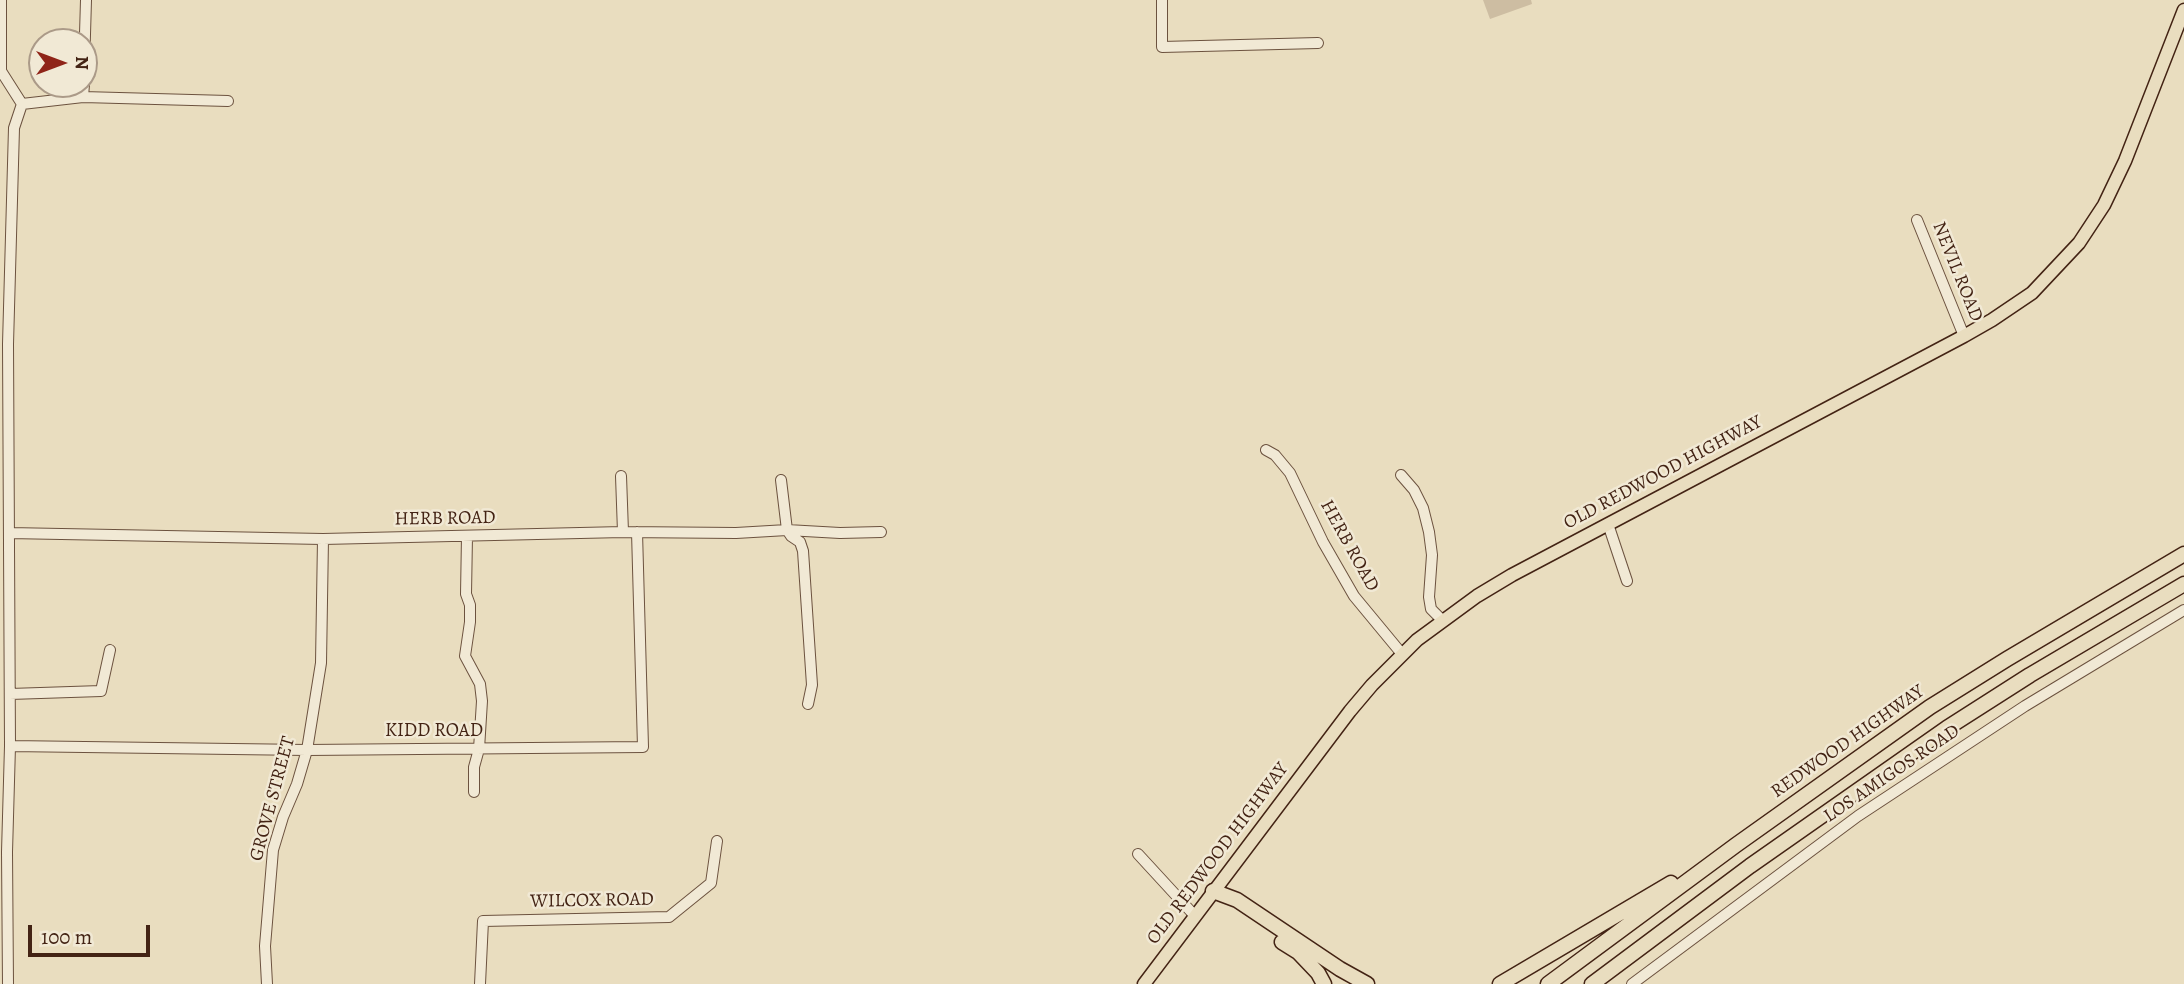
<!DOCTYPE html>
<style>
body{margin:0}
#map{position:relative;width:2184px;height:984px;overflow:hidden;background:#e9ddbf;font-family:Alegreya,serif}
canvas{display:block}
.north{position:absolute;left:28px;top:28px;width:70px;height:70px;box-sizing:border-box;background:#f1e9d5;border:2px solid #ab9a88;border-radius:50%;rotate:90deg;font-size:19px;font-weight:700;line-height:28px;text-align:center;color:#432314}
.north::after{content:'';display:block;margin:auto;width:24px;height:32px;background:#8f2418;clip-path:polygon(50% 0,100% 100%,50% 72%,0 100%)}
.scale{position:absolute;left:28px;top:925px;width:122px;height:32px;box-sizing:border-box;border:4px solid #432314;border-top:0;padding-left:9px;font-size:21px;line-height:24px;white-space:nowrap;color:#432314;-webkit-text-stroke:5px #f1e9d5;paint-order:stroke}
</style>
<div id="map">
<canvas width="2184" height="984"></canvas>
<div class="north">N</div>
<div class="scale">100 m</div>
</div>
<script>
const ctx = document.querySelector('canvas').getContext('2d');
ctx.lineJoin = 'round';
function paint(path, color) { ctx.fillStyle = color; ctx.fill(path, 'evenodd'); }
const toPath = rows => new Path2D(rows.map(r => 'M' + r).join(''));
function strokePath(path, color, width, dash) { ctx.strokeStyle = color; ctx.lineWidth = width; ctx.lineCap = dash ? 'butt' : 'round'; ctx.setLineDash(dash || []); ctx.stroke(path); }
function drawText(font, color, halo, rows, align = 'center') {
  ctx.font = font + ' Alegreya,serif'; ctx.lineWidth = 5; ctx.setLineDash([]); ctx.textBaseline = 'middle'; ctx.strokeStyle = halo; ctx.fillStyle = color; for (const [text, x, y, turn = 0] of rows) {
    ctx.save(); ctx.translate(x, y); ctx.rotate((+turn || 0) * Math.PI / 180); ctx.textAlign = isNaN(turn) ? turn : align; if (halo) ctx.strokeText(text, 0, 0); ctx.fillText(text, 0, 0); ctx.restore();
  }
}
paint(toPath([
 [1483,0,1531,0,1532,4,1490,19]
]), '#cdbda2');
const minor = toPath([
 [1,0,1,71,22,104],
 [1162,0,1162,47,1318,43],
 [84,68,86,0],
 [83,97,84,84],
 [22,104,83,97,228,101],
 [1917,220,1964,336],
 [1266,450,1275,455,1290,473,1323,542,1354,596,1402,654],
 [1401,475,1414,490,1423,508,1429,532,1432,555,1429,597,1431,609,1442,620],
 [621,476,623,532],
 [781,480,787,530,791,536,800,542,803,551,812,685,808,704],
 [1608,524,1627,581],
 [9,533,323,539,623,532,736,533,787,530,840,533,881,532],
 [467,536,466,594,470,605,470,622,465,656,480,684,482,701,479,749,474,767,474,792],
 [10,694,101,691,110,650],
 [10,746,307,750,643,747,637,532],
 [1138,854,1195,916],
 [8,984,7,852,10,746,8,344,14,128,22,104],
 [267,984,265,946,273,850,283,817,297,784,307,750,321,663,323,539],
 [480,984,483,921,669,917,711,883,717,841],
 [1632,984,1858,816,2025,706,2184,610]
]);
const major = toPath([
 [1144,984,1350,711,1372,685,1417,640,1477,596,1512,575,1964,336,1992,320,2032,293,2079,243,2104,205,2125,161,2184,10]
]);
const highway = toPath([
 [1213,891,1237,900,1340,969,1367,984],
 [1282,942,1298,952,1318,973,1324,984],
 [1500,984,1671,883],
 [1548,984,1736,845,1930,707,2007,659,2184,554],
 [1592,984,1750,866,1947,728,2030,675,2184,584]
]);
strokePath(minor, '#6c523f', 12);
strokePath(major, '#432314', 15);
strokePath(highway, '#432314', 17);
strokePath(minor, '#f1e9d5', 10);
strokePath(major, '#e9ddbf', 12);
strokePath(highway, '#e9ddbf', 14);
drawText('19px', '#432314', '#f1e9d5', [
 ["NEVIL ROAD",1957,272,68],
 ["OLD REDWOOD HIGHWAY",1663,473,-28],
 ["HERB ROAD",445,519,-1],
 ["HERB ROAD",1349,546,61],
 ["KIDD ROAD",434,731],
 ["REDWOOD HIGHWAY",1848,742,-35],
 ["LOS AMIGOS ROAD",1892,774,-34],
 ["GROVE STREET",273,799,-75],
 ["OLD REDWOOD HIGHWAY",1218,854,-53],
 ["WILCOX ROAD",592,901,-1]
]);
</script>
